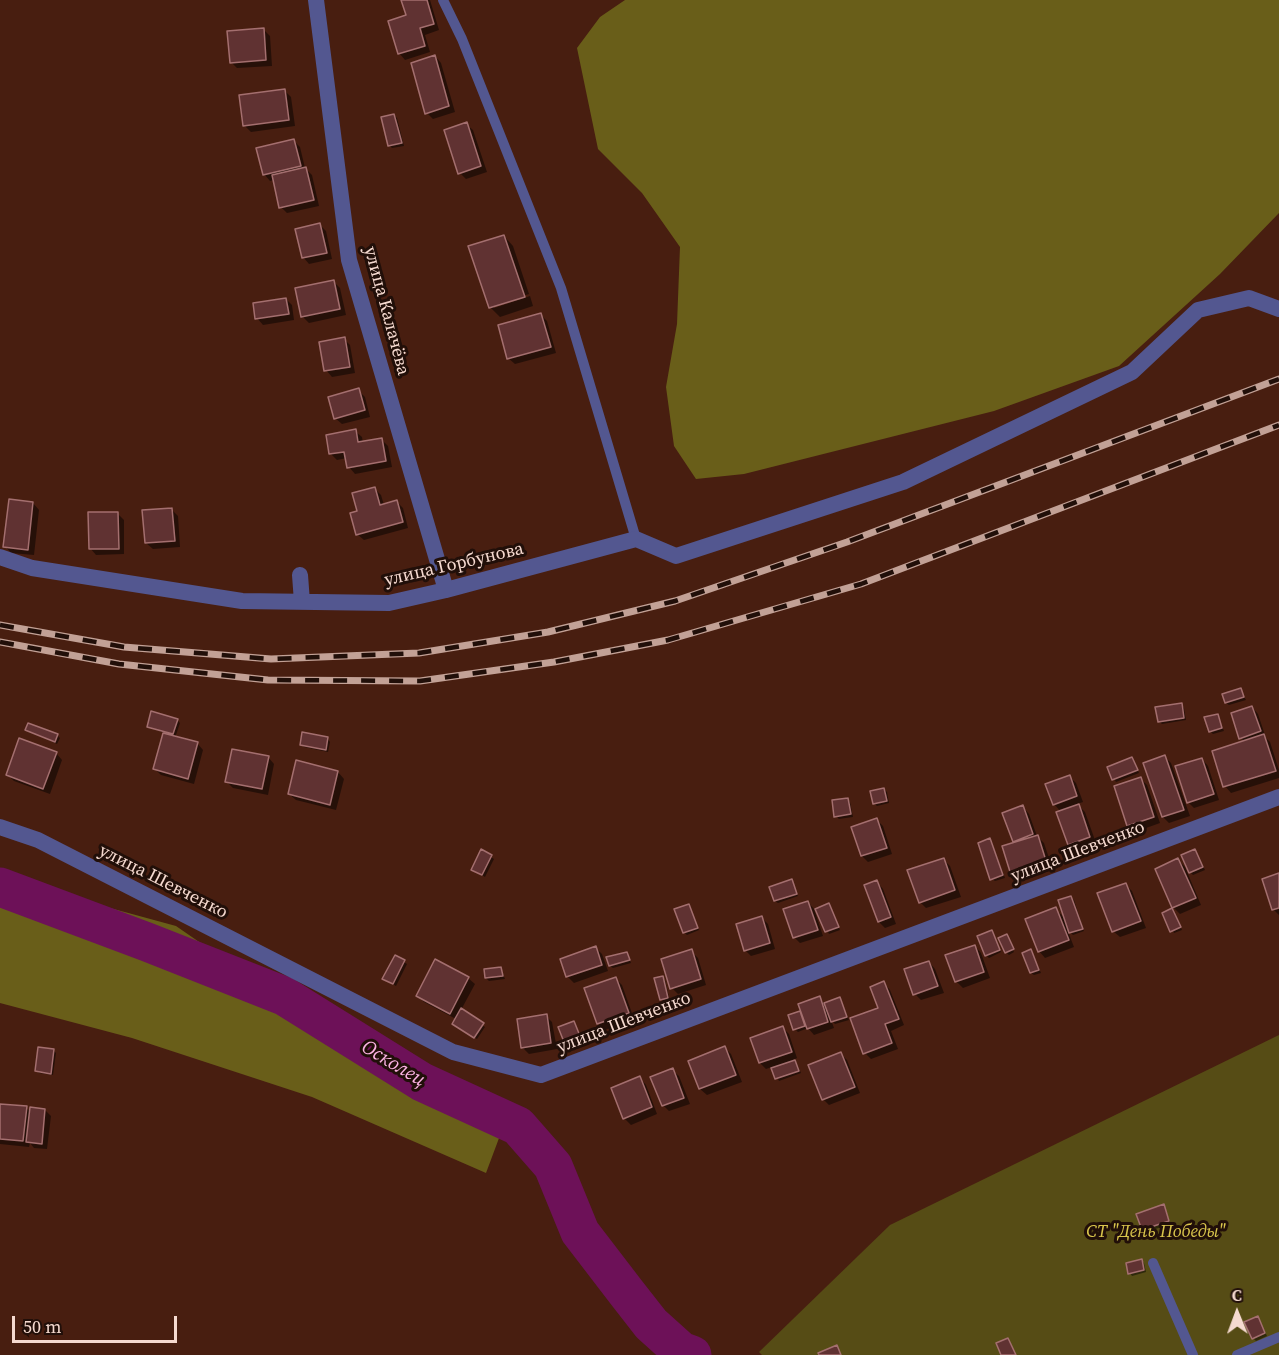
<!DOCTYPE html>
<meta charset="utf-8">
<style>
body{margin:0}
#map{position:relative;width:1279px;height:1355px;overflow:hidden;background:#481e10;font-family:"Source Serif 4",serif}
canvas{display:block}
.north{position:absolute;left:1207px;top:1283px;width:60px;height:60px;-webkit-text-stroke:4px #210f09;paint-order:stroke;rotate:359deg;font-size:16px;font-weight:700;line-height:24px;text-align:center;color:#f6dad0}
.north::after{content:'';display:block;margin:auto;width:21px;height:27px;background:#f6dad0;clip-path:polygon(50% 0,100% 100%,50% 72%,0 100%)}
.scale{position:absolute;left:12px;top:1316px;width:165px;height:27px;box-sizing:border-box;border:3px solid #f6dad0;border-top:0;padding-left:8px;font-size:18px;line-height:21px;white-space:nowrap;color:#f6dad0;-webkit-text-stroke:4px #210f09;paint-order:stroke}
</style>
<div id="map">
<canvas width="1279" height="1355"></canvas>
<div class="north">С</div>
<div class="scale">50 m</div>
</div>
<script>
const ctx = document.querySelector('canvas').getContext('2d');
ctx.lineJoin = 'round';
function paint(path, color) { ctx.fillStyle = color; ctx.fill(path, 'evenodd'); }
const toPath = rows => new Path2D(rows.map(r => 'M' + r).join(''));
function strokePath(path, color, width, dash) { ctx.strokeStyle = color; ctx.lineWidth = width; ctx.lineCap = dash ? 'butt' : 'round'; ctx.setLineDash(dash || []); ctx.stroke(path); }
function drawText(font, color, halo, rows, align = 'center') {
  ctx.font = font + ' "Source Serif 4",serif'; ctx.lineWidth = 6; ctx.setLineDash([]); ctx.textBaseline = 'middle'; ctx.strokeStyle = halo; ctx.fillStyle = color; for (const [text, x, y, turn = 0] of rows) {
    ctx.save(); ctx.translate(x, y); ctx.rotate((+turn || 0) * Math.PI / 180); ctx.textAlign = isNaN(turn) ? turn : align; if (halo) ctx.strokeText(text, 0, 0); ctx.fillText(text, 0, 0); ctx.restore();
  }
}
paint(toPath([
 [1279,1035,1279,1355,762,1355,759,1352,890,1225]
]), '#564c15');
paint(toPath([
 [625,0,1279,0,1279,213,1220,274,1119,366,994,411,744,474,696,479,674,446,666,387,677,324,680,247,642,193,598,149,577,48,600,17],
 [0,878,176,926,234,966,288,998,343,1021,380,1039,508,1114,486,1173,312,1097,132,1038,0,1003]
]), '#695e19');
paint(toPath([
 [403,0,430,0,439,30,425,35,430,52,405,60,399,53,408,16],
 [264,30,270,36,272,66,237,68,231,62],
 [435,56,441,63,455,112,433,119,427,113],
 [285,91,291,97,295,126,251,132,244,125],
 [394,115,397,118,404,146,392,148,390,146,382,118],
 [466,124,473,130,487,172,466,179,460,173],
 [293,140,300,147,305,168,312,175,319,206,287,213,281,207,274,180,270,181,264,174],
 [320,225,326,231,332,259,309,264,303,257],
 [504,236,513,246,529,294,494,305,494,308,530,296,533,306,500,317,490,307],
 [334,282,340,288,346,315,309,323,302,316],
 [286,299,292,305,294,320,263,325,257,318],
 [541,315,547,321,556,353,515,364,508,358],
 [344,339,350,345,355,373,332,377,326,370],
 [358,390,365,397,370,417,342,424,335,418],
 [355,431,362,437,363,443,381,439,388,446,392,467,355,474,349,467,347,458,337,460,331,454],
 [375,489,381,495,384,505,397,502,403,508,408,528,364,540,357,534,359,512],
 [33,503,39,510,34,555,11,553,5,546],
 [172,510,178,516,180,547,153,549,146,543],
 [117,513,124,520,124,554,96,555,90,548],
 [1240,690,1246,700,1229,705,1226,703],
 [1181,705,1184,708,1186,720,1162,724,1159,721],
 [1252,707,1258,714,1266,738,1270,742,1279,770,1279,778,1231,793,1225,786,1245,742,1241,738],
 [1217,715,1224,731,1213,734,1210,731],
 [177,720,180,723,175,738,197,743,203,750,194,784,161,775,155,769,164,733,148,726],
 [27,730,57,735,60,738,57,744],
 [328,739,330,742,328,752,304,747,301,744],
 [56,753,62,760,50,794,14,781,8,775],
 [268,757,274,764,268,795,233,788,227,782],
 [1165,757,1171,763,1190,816,1169,823,1163,817],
 [1132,758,1139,773,1116,782,1114,779],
 [1202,759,1208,766,1219,800,1194,808,1188,802],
 [338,772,344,779,336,810,296,800,289,794],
 [1069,776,1076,783,1083,802,1077,804,1085,812,1096,843,1075,851,1069,844,1061,812,1054,804],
 [1140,778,1147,785,1160,823,1135,832,1128,825],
 [884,789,887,792,889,803,877,806,874,803],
 [847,799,850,802,853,817,839,819,836,816],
 [1023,807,1029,814,1037,836,1044,843,1053,870,1019,880,1013,874,1015,844,1004,814],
 [877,820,883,826,892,854,868,862,862,856],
 [990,840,992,843,1005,878,995,881,992,879],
 [482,851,494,859,485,877,472,869],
 [1195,851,1205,870,1193,875,1190,872],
 [943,859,950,866,961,897,926,908,920,902],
 [1178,860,1185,867,1201,905,1180,914,1174,908,1157,869],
 [1279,875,1279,915,1273,909],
 [791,881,798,896,778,903,775,901],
 [877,882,883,889,896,924,885,928,879,922],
 [1125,884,1132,891,1146,928,1120,937,1113,931],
 [1071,898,1074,900,1084,931,1073,935,1067,929,1074,947,1045,958,1039,951,1055,909,1066,919],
 [808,902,814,909,823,936,800,943,794,937],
 [829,905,840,930,829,934,817,910],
 [689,906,699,930,687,935,684,932],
 [1173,910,1182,930,1174,933,1164,914],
 [762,918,768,924,775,949,751,956,745,950],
 [991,931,1001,952,989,958,986,955],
 [1007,937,1014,952,1009,955,1006,952],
 [975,946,981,953,990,978,963,988,956,981],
 [596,948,602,954,608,971,574,983,568,977,562,960],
 [691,951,698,958,706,985,678,994,672,988],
 [1031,951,1041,973,1034,975,1031,973],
 [627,953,631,963,613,968,610,966],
 [404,962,407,964,396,986,384,979],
 [929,962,935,969,944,993,921,1000,915,994],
 [501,969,505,979,489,981,486,978],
 [662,977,665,980,670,1001,664,1002,661,999],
 [468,978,475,984,461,1010,485,1027,477,1039,456,1026,456,1019,424,1002,418,996],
 [616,979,622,985,634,1019,605,1030,598,1023],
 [884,983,890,990,904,1025,891,1031,898,1049,871,1059,865,1053,880,1008],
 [819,998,825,1004,840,998,849,1020,835,1024,831,1020,834,1028,814,1035,808,1028,798,1032,795,1029,799,1013,804,1017],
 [546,1016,552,1022,557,1049,529,1054,523,1048],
 [574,1023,583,1044,570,1049,567,1046],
 [783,1028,789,1034,797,1058,793,1060,797,1064,801,1073,779,1081,772,1067,766,1069,760,1063],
 [725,1048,731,1054,742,1082,707,1095,700,1089,690,1061],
 [54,1051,56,1053,53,1075,39,1073,37,1071],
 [841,1054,847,1060,860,1093,829,1105,823,1099],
 [672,1070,679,1076,690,1104,669,1111,663,1105],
 [640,1078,646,1085,657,1114,631,1125,624,1118],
 [0,1105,26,1108,31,1112,45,1110,51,1116,47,1149,34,1148,30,1143,29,1147,0,1144],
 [1163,1206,1171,1224,1146,1232,1143,1229],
 [1141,1260,1144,1263,1146,1272,1132,1276,1130,1273],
 [1258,1318,1267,1336,1256,1341,1253,1338]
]), '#0007');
strokePath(toPath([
 [0,887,147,942,284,996,422,1082,518,1126,553,1166,580,1232,626,1292,651,1324,681,1351,692,1355]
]), '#6d1158', 39);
const building = toPath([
 [401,0,427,0,434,24,420,28,425,46,398,54,388,21,406,15,401,0],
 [264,28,266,60,230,63,227,31,264,28],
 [435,55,449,106,425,114,411,63,435,55],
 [285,89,289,120,243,126,239,95,285,89],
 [394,114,402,143,388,146,381,117,394,114],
 [467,122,481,166,458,174,444,130,467,122],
 [294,139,301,166,263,175,256,148,294,139],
 [306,167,314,200,279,208,272,175,306,167],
 [320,223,327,253,302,258,295,229,320,223],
 [504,235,525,297,489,308,468,246,504,235],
 [334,280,340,309,301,317,295,288,334,280],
 [286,298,289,314,255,319,253,303,286,298],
 [541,313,551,347,507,359,498,325,541,313],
 [345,337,350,367,324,371,319,342,345,337],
 [359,388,365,410,334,419,328,397,359,388],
 [356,429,358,442,382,438,386,461,347,468,344,452,329,454,326,435,356,429],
 [375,487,380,505,397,500,403,522,356,535,350,513,357,511,352,493,375,487],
 [9,499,33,502,28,550,3,547,9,499],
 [172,508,175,541,145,543,142,510,172,508],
 [88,512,118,512,119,549,89,549,88,512],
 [1241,688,1244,697,1225,703,1222,694,1241,688],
 [1182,703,1184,718,1158,722,1155,707,1182,703],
 [1252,706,1261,731,1239,739,1231,713,1252,706],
 [151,711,178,719,173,734,147,727,151,711],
 [1218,714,1222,728,1209,732,1204,717,1218,714],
 [28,723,58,734,55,742,25,730,28,723],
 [302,732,328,737,326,750,300,745,302,732],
 [163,733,198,742,188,779,153,769,163,733],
 [1264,734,1276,771,1223,787,1212,751,1264,734],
 [19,738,57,752,43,789,6,775,19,738],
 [232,749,269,756,262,789,225,782,232,749],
 [1165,755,1184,810,1162,817,1143,763,1165,755],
 [1132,757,1138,770,1112,780,1107,767,1132,757],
 [1202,758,1214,794,1187,803,1175,766,1202,758],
 [296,760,338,771,330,805,288,794,296,760],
 [1070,775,1077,796,1053,805,1045,784,1070,775],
 [1141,777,1154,817,1127,826,1114,786,1141,777],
 [884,788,887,801,873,804,870,791,884,788],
 [848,798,851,814,834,817,832,800,848,798],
 [1079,804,1090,837,1068,845,1056,812,1079,804],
 [1023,805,1033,834,1013,842,1002,813,1023,805],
 [877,818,887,848,861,856,851,827,877,818],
 [1038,835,1047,864,1011,875,1002,846,1038,835],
 [990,838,1003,875,990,880,978,843,990,838],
 [481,849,492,855,482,875,471,870,481,849],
 [1195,849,1203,867,1189,873,1181,855,1195,849],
 [944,858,955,890,919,903,907,870,944,858],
 [1178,858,1196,898,1172,908,1155,869,1178,858],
 [1279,873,1279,908,1272,910,1262,879,1279,873],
 [792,879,797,894,774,901,769,887,792,879],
 [877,880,891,917,878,922,864,885,877,880],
 [1126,883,1141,921,1112,932,1097,893,1126,883],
 [1071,896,1083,929,1069,933,1058,900,1071,896],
 [808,901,818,930,793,938,783,909,808,901],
 [829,903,839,927,825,932,815,909,829,903],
 [689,904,698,928,683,933,674,909,689,904],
 [1056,907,1069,940,1038,952,1025,919,1056,907],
 [1172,908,1181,927,1170,932,1162,913,1172,908],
 [762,916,770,943,744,951,736,924,762,916],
 [992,930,1000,950,985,956,977,936,992,930],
 [1007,934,1014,949,1005,953,998,938,1007,934],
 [975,945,984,972,955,982,945,955,975,945],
 [596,946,602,965,566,977,560,959,596,946],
 [692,949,701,979,670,989,661,959,692,949],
 [1031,949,1039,970,1030,973,1022,953,1031,949],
 [627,952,630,960,609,966,606,957,627,952],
 [395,955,405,960,393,984,382,979,395,955],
 [435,959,469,977,450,1014,416,996,435,959],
 [929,961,938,986,913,995,904,969,929,961],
 [501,967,503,976,485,978,484,969,501,967],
 [663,976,668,998,660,1000,654,978,663,976],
 [616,977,629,1013,597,1024,584,988,616,977],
 [884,981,899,1019,885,1024,892,1043,863,1054,850,1018,878,1008,870,987,884,981],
 [820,996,828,1022,807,1029,798,1004,820,996],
 [840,997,847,1017,831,1022,824,1003,840,997],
 [461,1008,484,1023,474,1038,452,1024,461,1008],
 [800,1011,805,1026,793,1030,788,1015,800,1011],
 [547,1014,551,1043,521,1048,517,1019,547,1014],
 [574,1021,582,1041,566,1047,558,1027,574,1021],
 [783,1026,792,1052,759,1063,750,1038,783,1026],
 [725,1046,736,1075,699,1089,688,1061,725,1046],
 [38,1047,54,1049,51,1074,35,1071,38,1047],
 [841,1052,855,1087,822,1100,808,1065,841,1052],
 [795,1060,799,1071,775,1079,771,1068,795,1060],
 [673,1068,684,1098,662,1106,650,1077,673,1068],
 [640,1076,652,1107,623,1119,611,1088,640,1076],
 [0,1104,27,1106,23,1141,0,1139,0,1104],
 [30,1107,45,1109,42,1144,26,1142,30,1107],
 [1164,1204,1169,1221,1142,1230,1136,1214,1164,1204],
 [1142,1259,1144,1270,1128,1274,1126,1263,1142,1259],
 [1258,1316,1265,1333,1252,1339,1244,1322,1258,1316],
 [1008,1338,1016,1355,1001,1355,996,1343,1008,1338],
 [837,1345,841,1355,819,1355,818,1353,837,1345]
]);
paint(building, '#603232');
strokePath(building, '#a46f6f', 1.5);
strokePath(toPath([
 [443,0,462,39,561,288,636,539],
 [1153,1263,1193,1355],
 [1237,1355,1279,1337]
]), '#535790', 10);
strokePath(toPath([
 [316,0,349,260,446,590],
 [0,557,32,568,242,601,389,603,446,590,636,539,676,556,903,482,1132,372,1198,310,1249,298,1279,309],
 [300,575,302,602],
 [0,827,38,840,453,1052,541,1075,1279,797]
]), '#535790', 16);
const rail = toPath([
 [0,625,124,647,271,659,419,653,548,632,675,601,847,542,1279,379],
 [0,642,119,664,268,680,420,681,554,662,668,640,861,584,1279,425]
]);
strokePath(rail, '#c2a196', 7);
strokePath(rail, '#210f09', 4.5, [14]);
drawText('18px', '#f6dad0', '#210f09', [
 ["улица Калачёва",386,311,75],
 ["улица Горбунова",454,565,-13],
 ["улица Шевченко",1078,852,-21],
 ["улица Шевченко",163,882,27],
 ["улица Шевченко",624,1023,-21]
]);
drawText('italic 18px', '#d9c54c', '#210f09', [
 ["СТ \"День Победы\"",1156,1232]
]);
drawText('italic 20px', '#fbb2e3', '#210f09', [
 ["Осколец",393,1064,31]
]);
</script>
